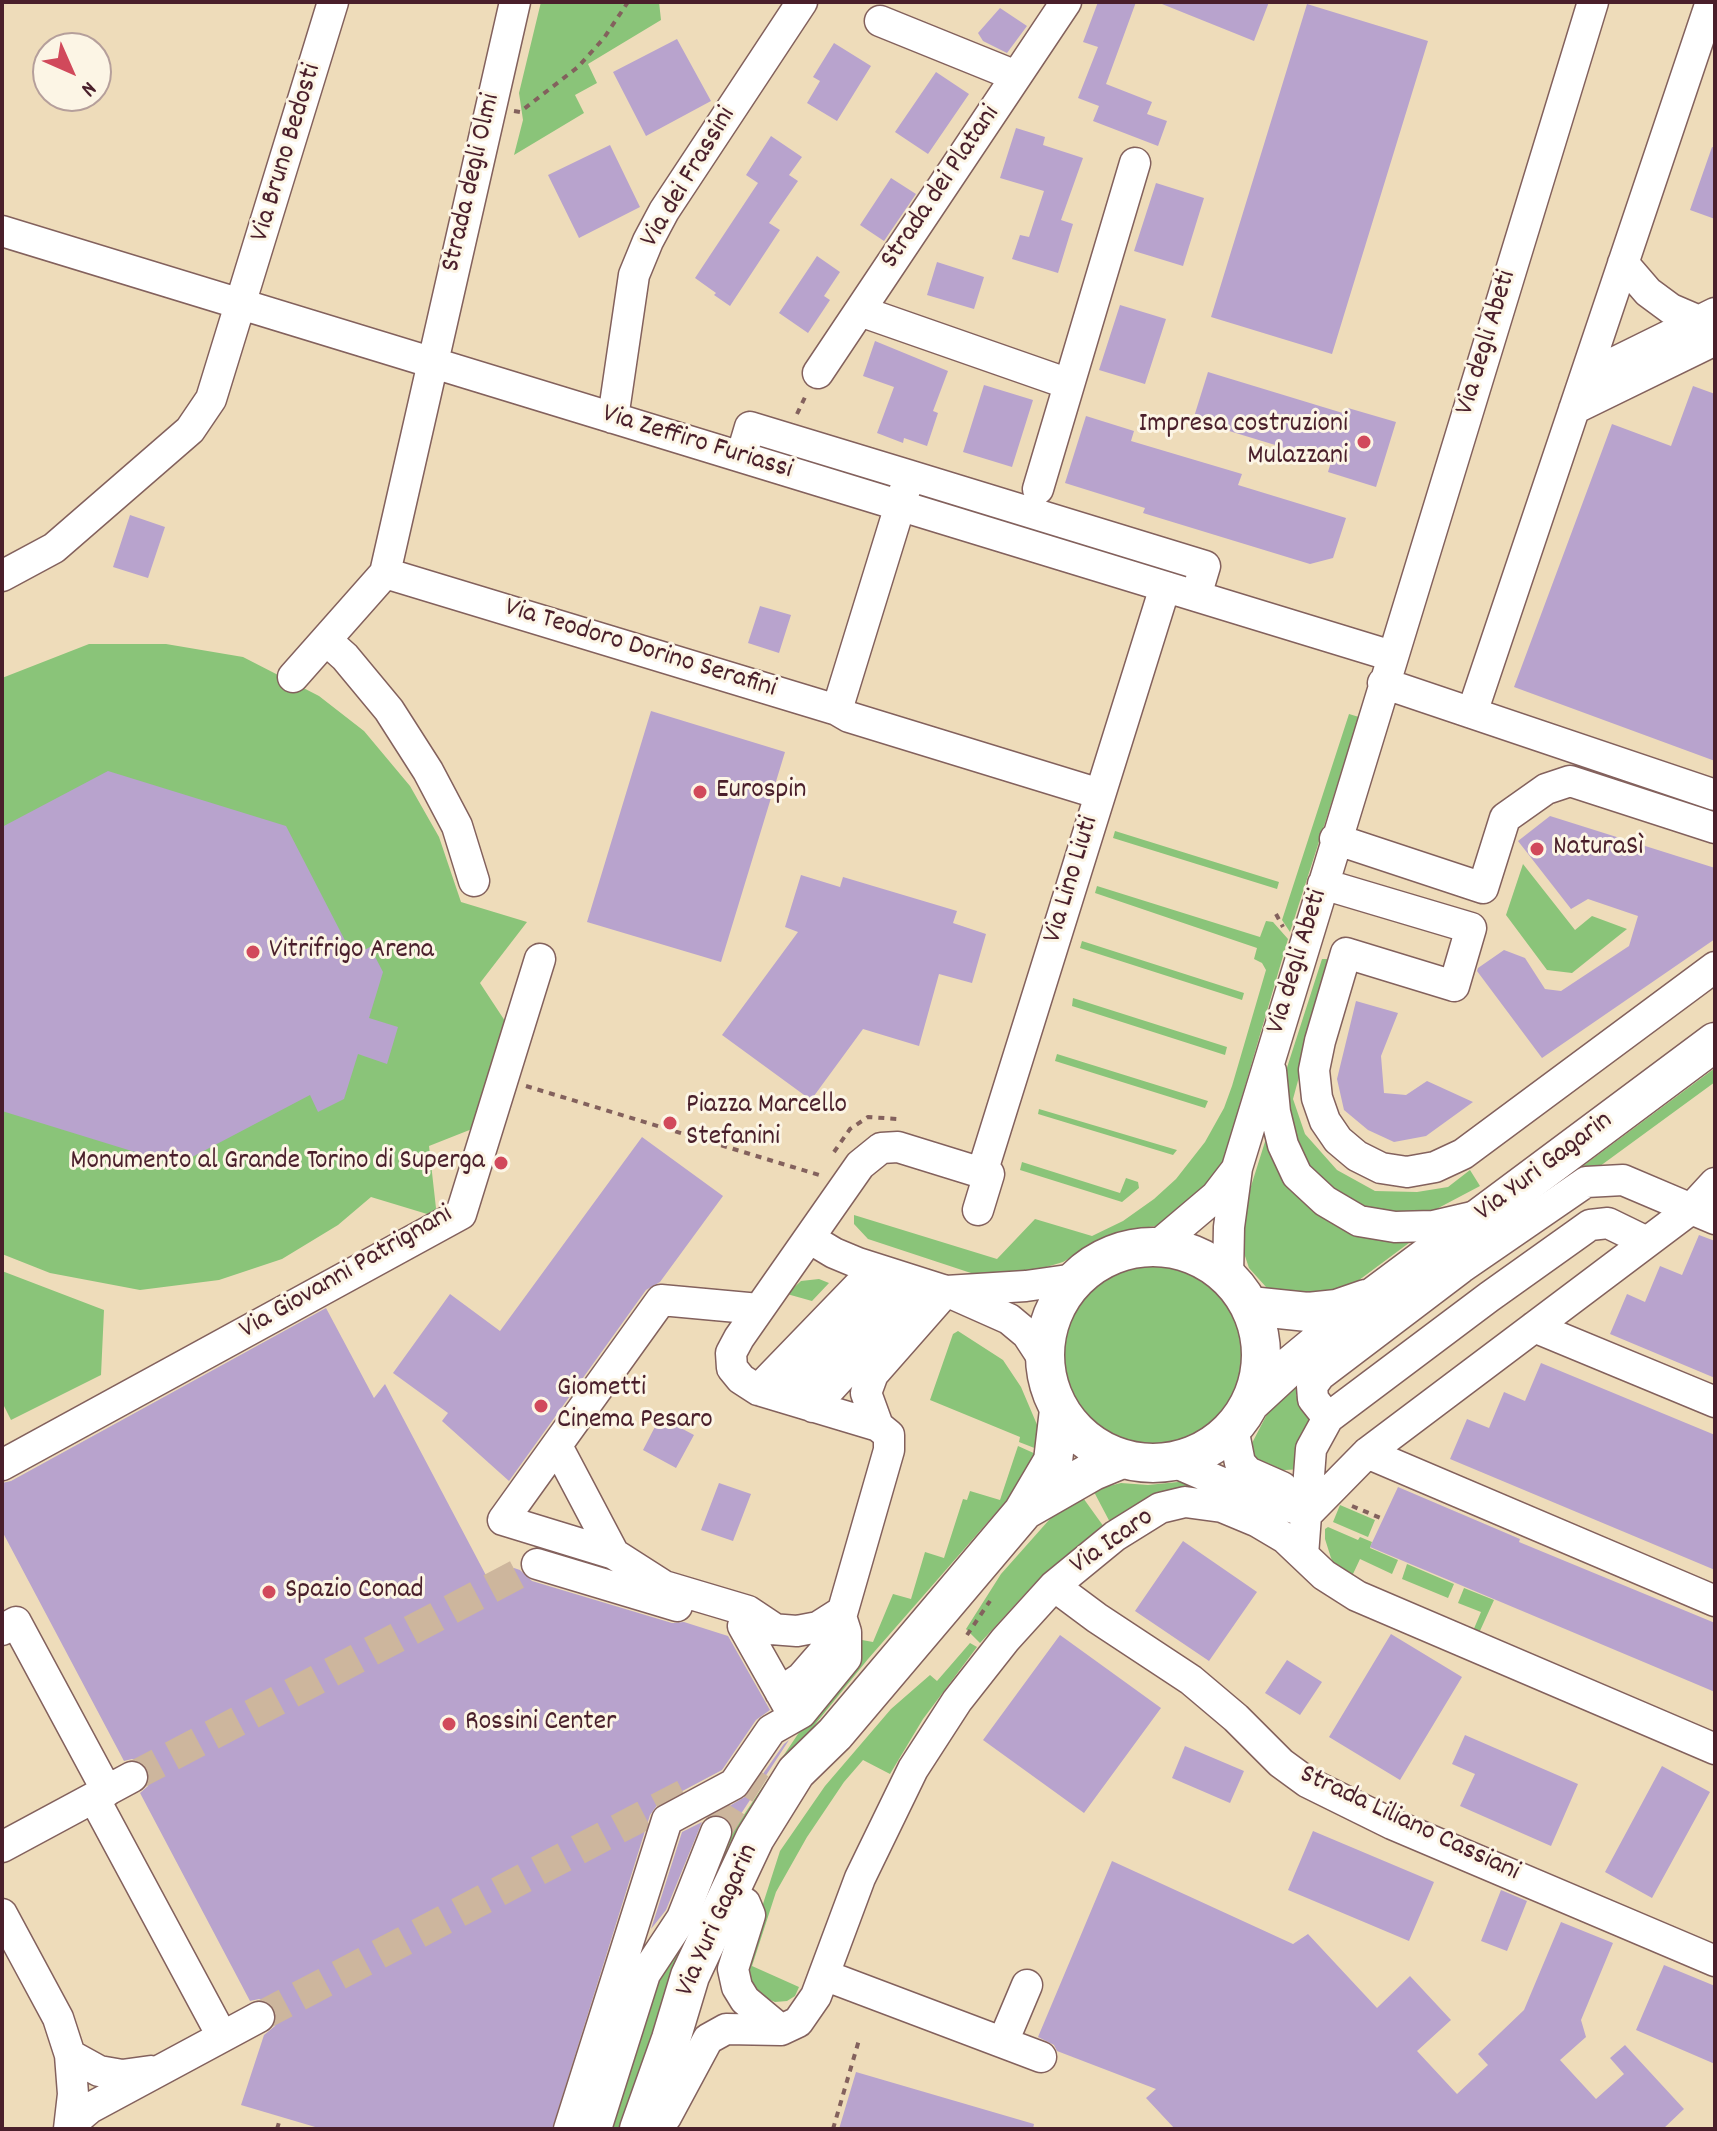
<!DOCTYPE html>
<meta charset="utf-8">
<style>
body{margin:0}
#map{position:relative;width:1717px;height:2131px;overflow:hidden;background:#eedcba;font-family:Dekko,sans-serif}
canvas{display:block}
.frame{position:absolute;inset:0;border:4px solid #4a1f2b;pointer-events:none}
.north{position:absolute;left:32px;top:32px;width:80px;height:80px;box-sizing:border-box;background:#fcf5e5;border:2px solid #b59f9b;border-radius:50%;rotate:135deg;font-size:22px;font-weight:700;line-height:32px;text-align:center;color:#4a1f2b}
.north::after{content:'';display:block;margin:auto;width:28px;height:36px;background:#d1495b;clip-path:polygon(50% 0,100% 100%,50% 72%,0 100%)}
</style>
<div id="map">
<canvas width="1717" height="2131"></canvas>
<div class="frame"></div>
<div class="north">N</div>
</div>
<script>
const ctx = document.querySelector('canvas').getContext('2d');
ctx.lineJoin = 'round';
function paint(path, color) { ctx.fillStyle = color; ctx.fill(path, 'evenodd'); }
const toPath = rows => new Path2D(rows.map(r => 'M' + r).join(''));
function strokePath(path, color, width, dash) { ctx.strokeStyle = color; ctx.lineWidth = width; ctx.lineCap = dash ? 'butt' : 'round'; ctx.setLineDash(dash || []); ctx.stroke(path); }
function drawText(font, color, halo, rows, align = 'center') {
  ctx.font = font + ' Dekko,sans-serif'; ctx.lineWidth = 6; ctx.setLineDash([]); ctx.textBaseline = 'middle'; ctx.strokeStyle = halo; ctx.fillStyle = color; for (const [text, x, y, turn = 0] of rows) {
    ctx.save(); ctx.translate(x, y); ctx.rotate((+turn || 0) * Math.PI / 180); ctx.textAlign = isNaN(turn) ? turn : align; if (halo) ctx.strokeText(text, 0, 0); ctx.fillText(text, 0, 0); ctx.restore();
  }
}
paint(toPath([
 [541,2,659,2,661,20,588,64,597,83,575,95,584,113,514,155,523,120,519,93],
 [89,644,166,644,243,657,319,696,364,731,410,786,439,837,461,902,527,922,480,983,505,1021,472,1129,429,1146,437,1217,371,1197,338,1225,282,1259,219,1280,140,1290,50,1273,2,1254,2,678],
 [1349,714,1359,717,1290,932,1282,920],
 [1115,831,1279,882,1277,889,1113,838],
 [1523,864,1575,930,1592,916,1627,929,1572,973,1547,970,1506,915],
 [1097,886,1260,937,1266,921,1273,922,1288,939,1224,1158,1214,1182,1163,1225,1128,1230,1103,1239,1063,1262,1033,1271,1000,1276,974,1274,868,1239,854,1224,854,1215,997,1259,1035,1219,1092,1236,1123,1221,1154,1199,1176,1179,1205,1142,1224,1108,1232,1086,1266,970,1262,963,1254,959,1257,948,1095,893],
 [1082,941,1244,993,1242,1000,1080,948],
 [1322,959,1331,959,1293,1099,1305,1134,1337,1170,1375,1191,1417,1192,1448,1187,1470,1170,1480,1186,1427,1214,1368,1212,1320,1184,1303,1166,1284,1120,1283,1080],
 [1073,998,1227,1047,1225,1055,1072,1006],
 [1057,1054,1208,1101,1205,1108,1055,1061],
 [1715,1068,1715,1082,1302,1384,1296,1395,1318,1427,1303,1469,1267,1471,1253,1463,1251,1445,1277,1395,1296,1379],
 [1039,1109,1177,1150,1173,1155,1038,1114],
 [1269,1129,1294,1182,1421,1234,1343,1292,1278,1294,1266,1287,1249,1268,1241,1244,1241,1218],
 [1022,1162,1120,1193,1126,1178,1138,1182,1139,1188,1122,1202,1020,1170],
 '1058 1355a95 95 0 1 1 190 0a95 95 0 1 1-190 0Z',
 [2,1271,104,1310,101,1375,11,1420,2,1402],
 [819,1279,829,1283,812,1301,787,1294,801,1281],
 [958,1331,1003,1360,1021,1387,1038,1427,1037,1449,1019,1442,1020,1437,930,1400,953,1334],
 [1018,1446,1038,1455,1014,1492,868,1659,817,1722,767,1796,627,2129,607,2129,641,2013,719,1852,804,1725,856,1657,862,1640,873,1642,893,1594,911,1599,925,1552,944,1558,963,1499,967,1500,970,1491,1000,1500],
 [1188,1481,1213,1497,1113,1528,1093,1490,1121,1483,1148,1485],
 [1081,1495,1104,1527,1034,1584,980,1643,966,1629,1001,1574,1057,1511],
 [1340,1505,1375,1520,1368,1537,1333,1522],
 [1328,1527,1358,1540,1360,1537,1372,1542,1370,1548,1398,1560,1392,1574,1360,1559,1353,1574,1349,1576,1337,1569,1331,1558,1325,1539,1325,1529],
 [1407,1564,1454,1584,1448,1598,1402,1579],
 [1464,1588,1494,1600,1479,1633,1473,1631,1481,1612,1458,1603],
 [970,1643,977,1647,923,1719,890,1774,863,1760,844,1782,807,1837,776,1892,752,1966,799,1987,795,1996,787,2001,775,2002,768,1999,766,2005,745,1973,752,1938,780,1851,825,1786,891,1709,930,1675,937,1681]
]), '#8ac479');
paint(toPath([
 [1098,2,1136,2,1106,84,1152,102,1147,114,1167,121,1158,146,1093,121,1099,106,1078,98,1098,47,1083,42],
 [1157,2,1269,2,1254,41],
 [1307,4,1428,41,1332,354,1211,317],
 [1000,8,1027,26,1007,53,983,41,978,33],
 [677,39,711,101,646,136,613,72],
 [834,43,871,66,837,121,807,103,820,81,813,77],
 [936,72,969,94,928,154,895,132],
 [1016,128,1045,137,1043,145,1083,158,1061,220,1073,224,1058,273,1012,259,1020,235,1029,237,1044,191,1000,178],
 [771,136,802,157,789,175,798,181,769,223,780,230,730,306,714,295,716,293,695,278,758,183,746,175],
 [610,145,640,207,579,238,548,175],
 [1712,147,1715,148,1715,219,1690,210],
 [891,178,916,194,884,241,860,225],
 [1156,183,1204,198,1183,266,1134,251],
 [817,256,840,272,824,296,830,300,808,333,779,313],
 [937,262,984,277,974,309,927,295],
 [1120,305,1166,319,1145,384,1099,370],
 [875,341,948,371,933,411,938,413,927,446,904,438,903,443,877,433,894,387,863,376],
 [1208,372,1346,414,1348,408,1396,422,1376,487,1328,472,1331,462,1193,420],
 [984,385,1033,400,1012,467,963,452],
 [1693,386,1715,394,1715,761,1514,687,1612,424,1671,446],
 [1086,416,1134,431,1131,441,1242,474,1238,485,1346,518,1333,558,1310,564,1143,513,1145,508,1065,483],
 [130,515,165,527,148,578,113,567],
 [760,606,791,615,779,653,748,643],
 [651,711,785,752,721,962,587,922],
 [108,771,286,826,353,956,370,947,383,972,369,1018,398,1027,387,1064,358,1054,344,1099,318,1112,310,1095,177,1165,2,1111,2,827],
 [1550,816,1715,868,1715,939,1542,1058,1477,971,1478,968,1504,950,1525,958,1545,989,1561,991,1629,946,1638,916,1588,899,1571,909,1518,841],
 [801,875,840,887,843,877,957,911,953,923,986,934,972,983,939,974,919,1046,863,1029,811,1100,722,1035,798,932,785,927],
 [1356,1001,1398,1013,1381,1056,1384,1093,1406,1095,1427,1081,1473,1102,1426,1136,1394,1142,1368,1130,1344,1110,1337,1079],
 [642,1137,723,1196,660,1282,646,1290,509,1481,442,1421,448,1413,393,1373,450,1294,500,1331],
 [1699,1235,1715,1241,1715,1378,1610,1334,1627,1294,1645,1302,1660,1266,1682,1275],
 [326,1308,374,1398,385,1384,489,1581,514,1568,520,1570,532,1581,672,1623,684,1622,728,1636,770,1710,756,1720,722,1770,658,1804,650,1815,552,2129,322,2129,241,2105,264,2035,275,2026,277,2017,275,2009,268,2001,259,1999,250,2001,140,1793,148,1786,150,1777,148,1769,141,1761,132,1759,124,1761,2,1531,2,1483,11,1481],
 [1541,1363,1715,1435,1715,1570,1450,1459,1467,1419,1489,1428,1504,1392,1525,1401],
 [660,1417,694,1435,676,1468,643,1450],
 [719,1483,751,1494,733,1541,701,1530],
 [1398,1487,1520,1539,1519,1542,1715,1623,1715,1692,1370,1547],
 [1183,1541,1257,1592,1209,1661,1135,1611],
 [1391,1634,1462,1677,1400,1780,1329,1737],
 [1060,1635,1161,1708,1084,1813,983,1740],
 [1287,1660,1322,1682,1300,1715,1265,1693],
 [1465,1735,1578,1784,1551,1846,1460,1806,1475,1774,1452,1764],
 [789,1740,737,1820,731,1823,723,1816,716,1814,748,1795,784,1744],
 [1185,1746,1244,1771,1230,1803,1172,1778],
 [1662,1766,1710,1792,1652,1898,1605,1872],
 [702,1822,666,1910,651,1929,682,1832],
 [1313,1831,1434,1882,1409,1941,1288,1890],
 [1112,1861,1293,1944,1308,1934,1377,2008,1410,1976,1451,2020,1417,2051,1457,2094,1488,2065,1478,2054,1524,2010,1561,1922,1613,1943,1581,2020,1586,2037,1560,2060,1596,2099,1624,2074,1610,2058,1625,2045,1684,2109,1663,2129,1175,2129,1146,2098,1156,2089,1057,2051,1054,2045,1038,2037],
 [1501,1890,1527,1901,1507,1951,1481,1941],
 [1664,1965,1715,1986,1715,2064,1636,2030],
 [856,2072,1034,2124,1033,2129,839,2129]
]), '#b8a3cd');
strokePath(toPath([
 [132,1777,537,1564],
 [716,1832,757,1766],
 [259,2017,696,1788]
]), '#cdb69d', 30, [30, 15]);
const minor = toPath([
 [880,21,1016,76],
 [2,231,1392,656],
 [1623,263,1648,292,1671,309,1699,321],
 [860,311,1069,384],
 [818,373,1066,2],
 [1585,377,1715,313],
 [1574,409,1715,340],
 [613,418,634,275,648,241,664,211,802,2],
 [741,457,750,427,908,475,1205,566,1196,596],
 [1038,489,1135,163],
 [385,573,837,710,849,717,1100,794],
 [2,576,54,548,190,430,211,399,333,2],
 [326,640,345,657,389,710,428,771,457,826,474,881],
 [293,677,385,573,515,2],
 [1383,683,1715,795],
 [837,710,906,486],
 [1472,713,1711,2],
 [1335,839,1483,888,1505,818,1546,789,1570,781,1715,828],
 [1323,884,1471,928,1454,986,1346,953,1320,1041,1314,1070,1317,1098,1325,1121,1338,1140,1357,1156,1381,1168,1407,1172,1435,1167,1463,1154,1715,967],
 [1271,1071,1275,1112,1283,1145,1297,1175,1325,1201,1359,1221,1395,1227,1433,1226,1476,1216],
 [978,1210,989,1174],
 [809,1238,834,1253,858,1263,946,1291,1009,1319,1027,1334,1044,1360],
 [1157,1246,1216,1196,1236,1170],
 [1228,1276,1229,1227,1237,1168,1593,2],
 [759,1309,661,1300,503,1520,614,1554,664,1586,748,1611,775,1629],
 [1534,1327,1715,1402],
 [758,1390,875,1269],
 [782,1397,898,1276],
 [813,1407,912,1300],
 [1328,1418,1313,1399,1312,1386,1320,1375,1461,1268,1586,1182,1623,1180,1715,1219],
 [878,1426,758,1390,741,1379,732,1368,731,1353,739,1338,860,1165,881,1148,898,1147,982,1173,1165,587],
 [1233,1428,1240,1463,1248,1472,1282,1487],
 [557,1446,614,1554],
 [1367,1453,1715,1601],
 [1174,1462,1220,1482,1308,1513],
 [2,1465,461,1214,540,959],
 [1308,1513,1367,1453,1691,1209,1715,1183],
 [1303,1555,1311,1449,1328,1418,1489,1297,1590,1225,1608,1223,1647,1242],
 [537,1564,677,1606],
 [1054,1586,1097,1618,1191,1680,1236,1718,1281,1763,1307,1782,1392,1824,1715,1961],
 [743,1626,787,1704],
 [758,1628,797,1631,818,1627,840,1613],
 [2,1630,16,1622,107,1791],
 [780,1692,801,1678,828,1647,837,1631,889,1450,889,1435,878,1426,866,1393,873,1374,946,1291,1026,1286,1075,1279],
 [94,1798,222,2036],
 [2,1847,132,1777],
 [745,1903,750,1915,733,1969,737,1987,745,2000,781,2030],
 [2,1914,58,2018,70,2055,73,2094,69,2129],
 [824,1975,1041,2057],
 [1003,2042,1027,1985],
 [70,2055,99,2071,122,2075,151,2071],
 [666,2117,708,2039,726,2029,781,2030,798,2022,816,1996,860,1878,913,1769,957,1701,1005,1640,1054,1586,1115,1536,1160,1508,1185,1502,1222,1507,1258,1522,1285,1538,1324,1575,1357,1596,1715,1749],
 [72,2129,77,2119,90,2108,259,2017],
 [569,2129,667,1820,734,1784,771,1730,801,1713,846,1658,846,1632,840,1613],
 [596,2129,645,1974,682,1918,716,1832]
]);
const major = toPath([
 '1045 1355a108 108 0 1 1 216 0a108 108 0 1 1-216 0Z',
 [1250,1306,1308,1312,1337,1309,1366,1299],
 [1250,1403,1289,1367,1376,1295,1715,1042],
 [1025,1510,1093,1471,1122,1459],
 [639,2129,671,2039,690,1976,755,1838,796,1772,835,1734,1023,1512,1053,1461,1059,1410]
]);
strokePath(minor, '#83615d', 33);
strokePath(major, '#83615d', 41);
strokePath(toPath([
 [514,111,520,112,578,67,604,38,628,2],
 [797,414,807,393],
 [1276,914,1283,927],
 [526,1086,819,1175],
 [834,1152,850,1129,868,1117,898,1119],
 [1352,1506,1383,1519],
 [967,1635,990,1601],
 [277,2129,280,2119],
 [833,2129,859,2040]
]), '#83615d', 4, [6, 6]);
strokePath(minor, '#fff', 30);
strokePath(major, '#fff', 38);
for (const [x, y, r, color] of [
 [1364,442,8,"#d1495b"],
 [700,792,8,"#d1495b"],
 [1537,849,8,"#d1495b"],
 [253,952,8,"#d1495b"],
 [670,1123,8,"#d1495b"],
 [501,1163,8,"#d1495b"],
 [541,1406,8,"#d1495b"],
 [269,1592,8,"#d1495b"],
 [449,1724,8,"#d1495b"]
]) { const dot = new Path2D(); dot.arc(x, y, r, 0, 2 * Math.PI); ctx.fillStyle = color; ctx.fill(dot); strokePath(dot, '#fcf5e5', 3); }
drawText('28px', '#4a1f2b', '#fcf5e5', [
 ["Via Bruno Bedosti",288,153,-73],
 ["Via dei Frassini",690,178,-59],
 ["Strada degli Olmi",473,183,-77],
 ["Strada dei Platani",942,188,-56],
 ["Via degli Abeti",1488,343,-73],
 ["Via Zeffiro Furiassi",697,444,17],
 ["Via Teodoro Dorino Serafini",640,650,17],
 ["Via Lino Liuti",1073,880,-73],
 ["Via degli Abeti",1299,962,-73],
 ["Via Yuri Gagarin",1545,1168,-37],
 ["Via Giovanni Patrignani",347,1274,-30],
 ["Via Icaro",1113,1543,-35],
 ["Strada Liliano Cassiani",1409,1825,25],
 ["Via Yuri Gagarin",719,1921,-66]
]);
drawText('28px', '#4a1f2b', '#fcf5e5', [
 ["Impresa costruzioni",1348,426,"right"],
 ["Mulazzani",1348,458,"right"],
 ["Eurospin",716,792],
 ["NaturaSì",1553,849],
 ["Vitrifrigo Arena",269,952],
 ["Piazza Marcello",686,1107],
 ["Stefanini",686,1139],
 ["Monumento al Grande Torino di Superga",485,1163,"right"],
 ["Giometti",557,1390],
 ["Cinema Pesaro",557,1422],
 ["Spazio Conad",285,1592],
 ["Rossini Center",465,1724]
], 'left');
</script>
